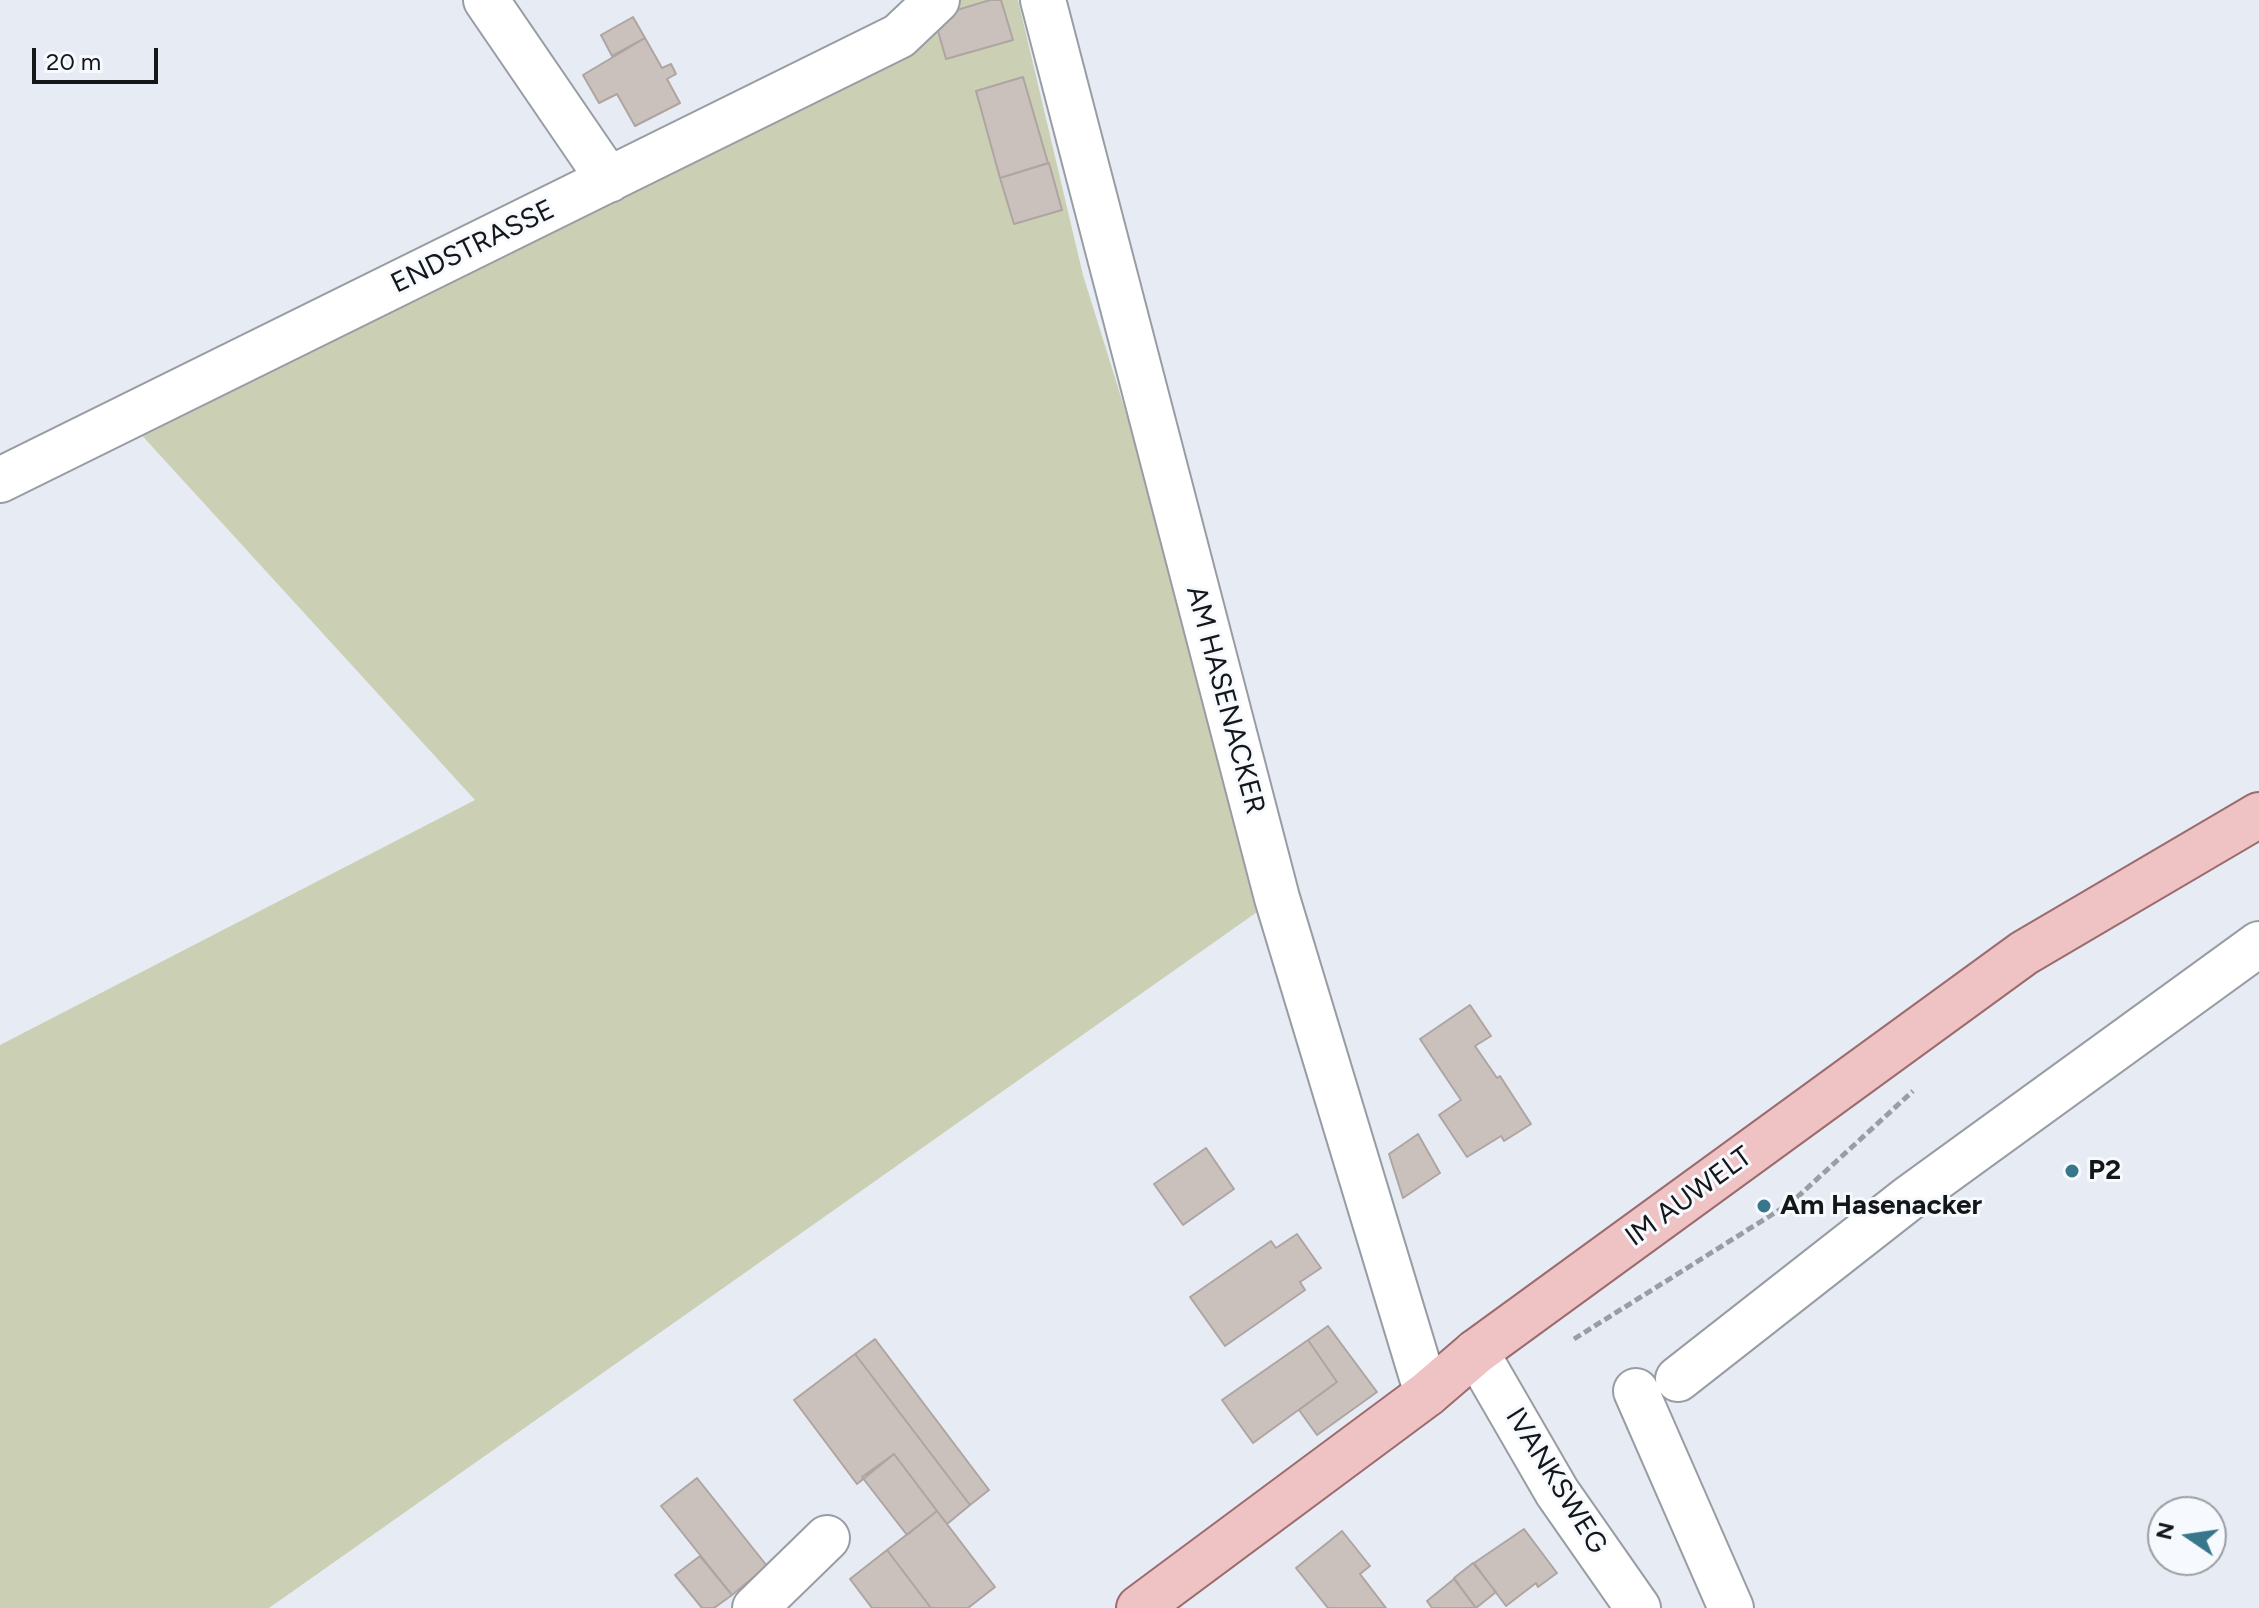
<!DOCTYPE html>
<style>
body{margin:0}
#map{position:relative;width:2259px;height:1608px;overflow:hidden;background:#e7ecf4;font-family:Figtree,sans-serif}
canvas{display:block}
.north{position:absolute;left:2147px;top:1496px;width:80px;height:80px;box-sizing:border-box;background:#f6f9fe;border:2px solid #9c9ea2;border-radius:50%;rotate:283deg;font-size:22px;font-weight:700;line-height:32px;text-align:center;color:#141618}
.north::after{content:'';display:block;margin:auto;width:28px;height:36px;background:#38768c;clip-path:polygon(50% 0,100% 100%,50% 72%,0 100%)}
.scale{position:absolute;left:32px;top:48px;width:126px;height:36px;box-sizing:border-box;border:4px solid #141618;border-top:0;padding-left:10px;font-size:24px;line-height:28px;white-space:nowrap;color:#141618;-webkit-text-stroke:6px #f6f9fe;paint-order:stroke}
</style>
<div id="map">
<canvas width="2259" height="1608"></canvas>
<div class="north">N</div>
<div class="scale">20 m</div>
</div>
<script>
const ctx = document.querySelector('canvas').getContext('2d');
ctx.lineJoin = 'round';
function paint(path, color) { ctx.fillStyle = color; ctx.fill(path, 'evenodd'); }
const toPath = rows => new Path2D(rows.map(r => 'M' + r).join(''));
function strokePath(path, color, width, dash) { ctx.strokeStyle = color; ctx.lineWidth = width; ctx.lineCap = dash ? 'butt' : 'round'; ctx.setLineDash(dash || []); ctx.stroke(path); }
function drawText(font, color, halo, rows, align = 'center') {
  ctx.font = font + ' Figtree,sans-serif'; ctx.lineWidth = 6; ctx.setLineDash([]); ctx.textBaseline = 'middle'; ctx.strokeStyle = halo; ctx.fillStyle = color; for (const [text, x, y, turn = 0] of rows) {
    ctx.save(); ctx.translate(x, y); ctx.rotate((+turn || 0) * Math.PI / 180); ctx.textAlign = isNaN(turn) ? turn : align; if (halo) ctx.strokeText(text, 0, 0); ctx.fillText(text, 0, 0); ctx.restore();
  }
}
paint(toPath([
 [937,0,1018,0,1083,275,1277,898,269,1608,0,1608,0,1045,475,800,126,418]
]), '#cbd0b5');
const building = toPath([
 [990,0,1001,0,1013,40,946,59,934,17,990,0],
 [633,17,645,38,612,56,601,35,633,17],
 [645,38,662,68,671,64,676,74,667,79,680,103,635,126,617,94,599,103,583,75,645,38],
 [1023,77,1048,163,1000,178,976,91,1023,77],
 [1049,163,1062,210,1014,224,1000,178,1049,163],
 [1470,1005,1491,1036,1475,1046,1497,1078,1500,1076,1531,1124,1504,1141,1501,1136,1467,1157,1439,1115,1461,1100,1420,1039,1470,1005],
 [1418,1134,1440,1173,1403,1198,1389,1154,1418,1134],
 [1206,1148,1234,1189,1183,1225,1154,1184,1206,1148],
 [1297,1234,1321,1268,1300,1282,1305,1290,1225,1346,1190,1297,1271,1241,1276,1248,1297,1234],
 [1328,1326,1377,1392,1317,1435,1299,1410,1337,1382,1308,1340,1328,1326],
 [875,1339,989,1490,970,1505,855,1354,875,1339],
 [1308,1340,1337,1382,1253,1443,1222,1400,1308,1340],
 [855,1354,970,1505,947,1524,894,1454,857,1484,794,1400,855,1354],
 [894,1454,937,1511,907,1535,862,1477,894,1454],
 [697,1478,767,1566,732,1595,661,1506,697,1478],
 [937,1511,995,1587,968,1608,931,1608,887,1550,937,1511],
 [1524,1529,1557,1573,1538,1587,1536,1583,1506,1606,1474,1563,1524,1529],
 [1342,1531,1370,1566,1360,1574,1386,1608,1328,1608,1296,1568,1342,1531],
 [887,1550,931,1608,872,1608,850,1579,887,1550],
 [700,1556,732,1595,714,1608,702,1608,675,1575,700,1556],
 [1473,1563,1496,1592,1476,1608,1454,1578,1473,1563],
 [1454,1579,1476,1608,1432,1608,1427,1601,1454,1579]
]);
paint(building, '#cac1bd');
strokePath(building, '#aea5a2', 2);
const minor = toPath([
 [486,0,609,180],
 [1043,0,1277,898,1427,1394],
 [0,480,899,36,937,0],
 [1476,1352,1557,1492,1638,1608],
 [1678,1379,1909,1198,2259,944],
 [1636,1391,1731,1608],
 [755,1608,827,1538]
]);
const major = toPath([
 [1139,1608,1427,1394,1476,1352,2024,953,2259,815]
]);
strokePath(minor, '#989da4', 48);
strokePath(major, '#9b6b6e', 48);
strokePath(toPath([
 [1574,1339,1792,1202,1913,1091]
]), '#9a9ea4', 5, [8, 4]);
strokePath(minor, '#fff', 44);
strokePath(major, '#efc2c4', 44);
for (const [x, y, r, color] of [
 [2072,1171,8,"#38768c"],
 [1764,1206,8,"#38768c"]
]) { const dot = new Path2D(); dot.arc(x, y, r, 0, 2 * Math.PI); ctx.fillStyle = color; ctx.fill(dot); strokePath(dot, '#f6f9fe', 3); }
drawText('28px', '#141618', '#f6f9fe', [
 ["ENDSTRASSE",473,247,-26],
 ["AM HASENACKER",1225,700,75],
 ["IM AUWELT",1689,1197,-36],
 ["IVANKSWEG",1556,1481,58]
]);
drawText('bold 28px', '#141618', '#f6f9fe', [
 ["P2",2088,1171],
 ["Am Hasenacker",1780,1206]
], 'left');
</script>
